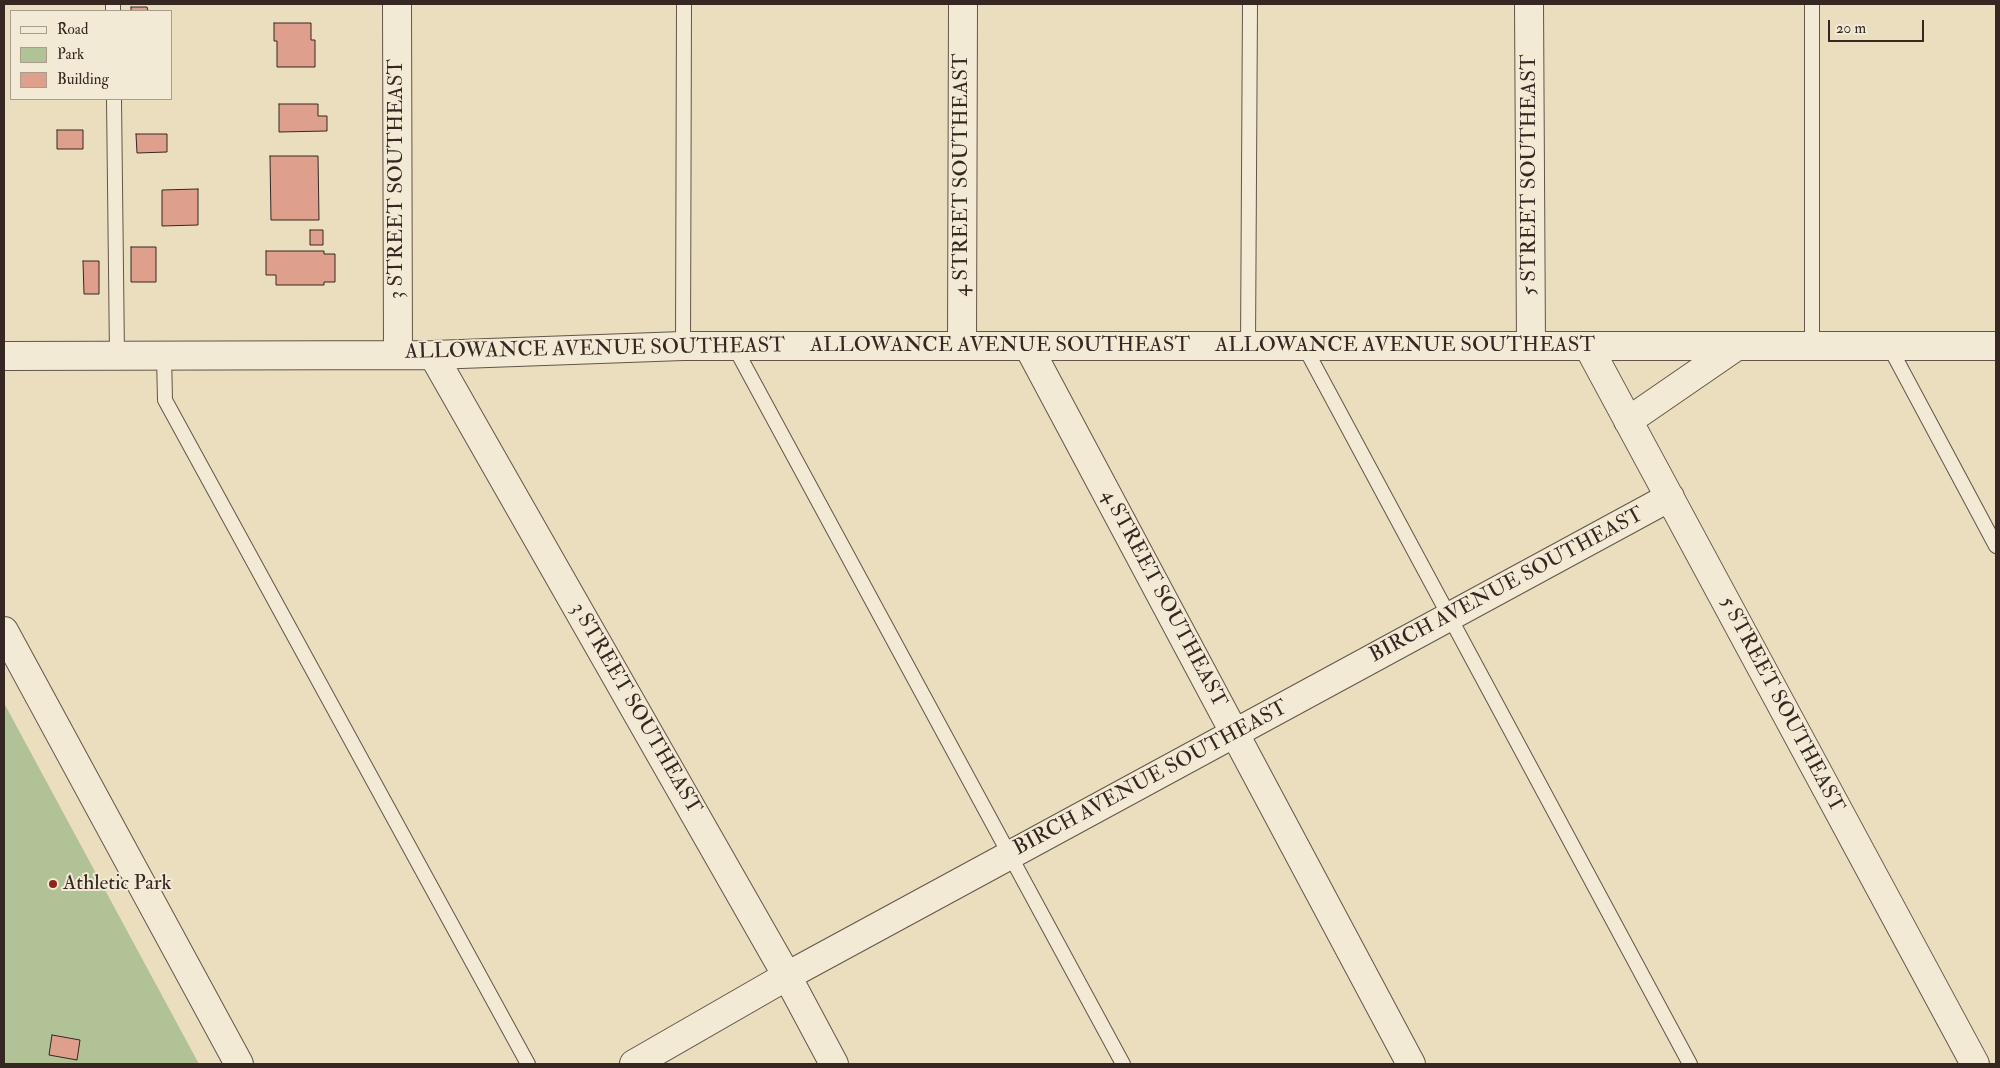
<!DOCTYPE html>
<style>
body{margin:0}
#map{position:relative;width:2000px;height:1068px;overflow:hidden;background:#ebdebf;font-family:"IM FELL Double Pica",serif}
canvas{display:block}
.frame{position:absolute;inset:0;border:5px solid #362722;pointer-events:none}
.legend{position:absolute;left:10px;top:10px;width:162px;height:90px;box-sizing:border-box;background:#f2ead5;border:1px solid #a79c8d;margin:0;padding:6px 9px;list-style:none;font-size:15px;color:#362722}
.legend li{display:flex;align-items:center;gap:10px;height:25px}
.legend b{width:25px;border:1px solid #a79c8d}
.scale{position:absolute;left:1828px;top:20px;width:96px;height:22px;box-sizing:border-box;border:2px solid #362722;border-top:0;padding-left:6px;font-size:15px;line-height:18px;white-space:nowrap;color:#362722;-webkit-text-stroke:4px #f2ead5;paint-order:stroke}
</style>
<div id="map">
<canvas width="2000" height="1068"></canvas>
<div class="frame"></div>
<ul class="legend">
<li><b style="height:6px;background:#f2ead5"></b>Road</li>
<li><b style="height:14px;background:#b1c297"></b>Park</li>
<li><b style="height:14px;background:#dea08d"></b>Building</li>
</ul>
<div class="scale">20 m</div>
</div>
<script>
const ctx = document.querySelector('canvas').getContext('2d');
ctx.lineJoin = 'round';
function paint(path, color) { ctx.fillStyle = color; ctx.fill(path, 'evenodd'); }
const toPath = rows => new Path2D(rows.map(r => 'M' + r).join(''));
function strokePath(path, color, width, dash) { ctx.strokeStyle = color; ctx.lineWidth = width; ctx.lineCap = dash ? 'butt' : 'round'; ctx.setLineDash(dash || []); ctx.stroke(path); }
function drawText(font, color, halo, rows, align = 'center') {
  ctx.font = font + ' "IM FELL Double Pica",serif'; ctx.lineWidth = 4; ctx.setLineDash([]); ctx.textBaseline = 'middle'; ctx.strokeStyle = halo; ctx.fillStyle = color; for (const [text, x, y, turn = 0] of rows) {
    ctx.save(); ctx.translate(x, y); ctx.rotate((+turn || 0) * Math.PI / 180); ctx.textAlign = isNaN(turn) ? turn : align; if (halo) ctx.strokeText(text, 0, 0); ctx.fillText(text, 0, 0); ctx.restore();
  }
}
paint(toPath([
 [4,703,199,1064,4,1064]
]), '#b1c297');
const building = toPath([
 [131,7,147,7,148,11,131,11,131,7],
 [274,23,311,23,311,40,315,40,315,67,277,67,277,41,274,41,274,23],
 [279,104,318,104,318,116,327,116,327,131,279,132,279,104],
 [57,130,83,130,83,149,57,149,57,130],
 [136,134,167,134,167,152,137,153,136,134],
 [270,156,318,156,319,220,271,220,270,156],
 [198,189,198,225,162,226,162,190,198,189],
 [310,230,323,230,323,245,310,245,310,230],
 [131,247,156,247,156,282,131,282,131,247],
 [266,251,324,251,324,254,335,254,335,282,324,282,324,285,276,285,276,275,266,275,266,251],
 [83,261,99,261,99,294,84,294,83,261],
 [52,1035,80,1040,77,1060,49,1055,52,1035]
]);
paint(building, '#dea08d');
strokePath(building, '#362722', 1);
const service = toPath([
 [113,4,113,11],
 [1812,4,1812,346],
 [114,99,117,356],
 [683,346,684,4],
 [734,346,1123,1064],
 [1248,346,1250,4],
 [1304,346,1690,1064],
 [1889,346,1996,546],
 [164,356,165,400,528,1064]
]);
const minor = toPath([
 [397,4,398,355],
 [1529,4,1531,346],
 [962,346,963,4],
 [1028,346,1411,1064],
 [1588,346,1975,1064],
 [433,355,787,976,834,1064],
 [4,356,433,355,683,346,1996,346],
 [1628,421,1737,346],
 [4,631,239,1064],
 [634,1064,787,976,1670,497]
]);
strokePath(service, '#635549', 16);
strokePath(minor, '#635549', 30);
strokePath(service, '#f2ead5', 14);
strokePath(minor, '#f2ead5', 28);
for (const [x, y, r, color] of [
 [53,884,5,"#8f2418"]
]) { const dot = new Path2D(); dot.arc(x, y, r, 0, 2 * Math.PI); ctx.fillStyle = color; ctx.fill(dot); strokePath(dot, '#f2ead5', 2); }
drawText('21px', '#362722', '#f2ead5', [
 ["4 STREET SOUTHEAST",962,175,-90],
 ["5 STREET SOUTHEAST",1530,175,-90],
 ["3 STREET SOUTHEAST",397,179,-90],
 ["ALLOWANCE AVENUE SOUTHEAST",1000,346],
 ["ALLOWANCE AVENUE SOUTHEAST",1405,346],
 ["ALLOWANCE AVENUE SOUTHEAST",595,350,-1],
 ["BIRCH AVENUE SOUTHEAST",1507,586,-28],
 ["4 STREET SOUTHEAST",1163,599,62],
 ["5 STREET SOUTHEAST",1781,705,62],
 ["3 STREET SOUTHEAST",635,709,60],
 ["BIRCH AVENUE SOUTHEAST",1151,779,-28]
]);
drawText('21px', '#362722', '#f2ead5', [
 ["Athletic Park",63,884]
], 'left');
</script>
